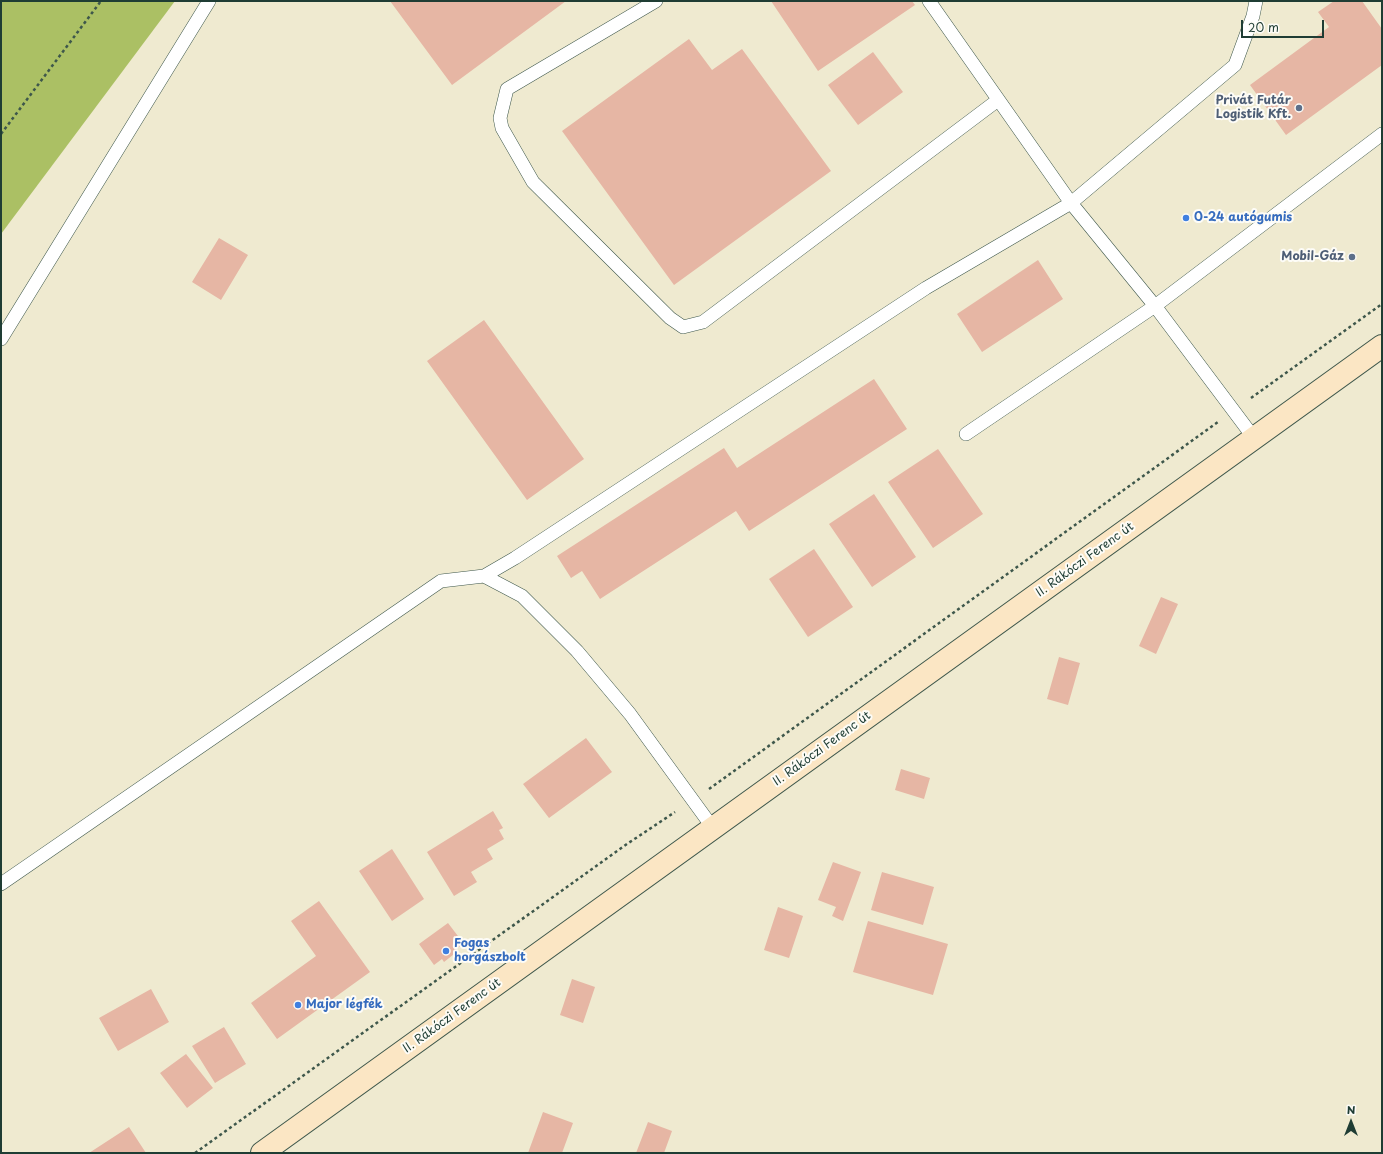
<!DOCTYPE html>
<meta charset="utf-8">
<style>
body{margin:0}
#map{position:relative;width:1383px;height:1154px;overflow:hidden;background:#efead0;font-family:"Playpen Sans",sans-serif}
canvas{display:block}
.frame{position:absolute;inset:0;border:2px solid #1f3d34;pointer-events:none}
.north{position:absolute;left:1331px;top:1102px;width:40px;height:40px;-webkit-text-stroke:3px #fdfcf7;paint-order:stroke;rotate:0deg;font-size:11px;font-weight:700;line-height:16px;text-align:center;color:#1f3d34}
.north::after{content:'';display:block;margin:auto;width:14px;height:18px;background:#1f3d34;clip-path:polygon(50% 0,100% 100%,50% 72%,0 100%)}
.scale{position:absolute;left:1241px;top:20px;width:83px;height:18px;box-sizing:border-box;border:2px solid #1f3d34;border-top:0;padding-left:5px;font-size:12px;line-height:14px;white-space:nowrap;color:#1f3d34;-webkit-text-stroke:3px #fdfcf7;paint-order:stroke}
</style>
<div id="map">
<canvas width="1383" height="1154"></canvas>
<div class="frame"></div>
<div class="north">N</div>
<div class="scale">20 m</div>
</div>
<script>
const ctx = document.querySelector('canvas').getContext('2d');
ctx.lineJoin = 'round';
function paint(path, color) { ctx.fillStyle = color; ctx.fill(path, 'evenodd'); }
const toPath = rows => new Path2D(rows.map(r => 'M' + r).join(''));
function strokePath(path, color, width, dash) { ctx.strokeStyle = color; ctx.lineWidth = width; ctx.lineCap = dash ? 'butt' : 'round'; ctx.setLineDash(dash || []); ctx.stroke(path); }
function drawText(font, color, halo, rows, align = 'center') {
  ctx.font = font + ' "Playpen Sans",sans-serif'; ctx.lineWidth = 4; ctx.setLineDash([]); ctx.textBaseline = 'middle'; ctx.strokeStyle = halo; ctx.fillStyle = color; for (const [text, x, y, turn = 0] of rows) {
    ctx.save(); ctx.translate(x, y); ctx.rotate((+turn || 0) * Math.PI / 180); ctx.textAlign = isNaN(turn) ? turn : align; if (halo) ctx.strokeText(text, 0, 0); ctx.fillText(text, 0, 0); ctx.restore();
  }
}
paint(toPath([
 [1,1,175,1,1,234]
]), '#abc064');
paint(toPath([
 [390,1,566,1,452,85],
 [771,1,912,1,915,5,818,71],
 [1334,1,1362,1,1382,29,1382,65,1286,135,1250,85,1329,27,1318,12],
 [689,39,712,70,742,49,831,171,674,285,562,131],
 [873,52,903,92,858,125,828,85],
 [219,238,248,255,221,300,192,282],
 [1038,260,1063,299,982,352,957,314],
 [484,320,584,459,527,500,427,361],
 [874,379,907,429,749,531,736,511,600,599,582,571,571,578,557,556,724,448,737,468],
 [938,449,983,514,933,548,888,482],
 [874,494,916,557,872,587,829,524],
 [814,549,853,607,808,637,769,579],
 [1161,597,1178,604,1156,654,1139,646],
 [1059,657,1080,663,1068,705,1047,699],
 [586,738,612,772,549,818,523,784],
 [901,769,930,778,924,799,895,790],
 [493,811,503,828,499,830,504,839,487,849,493,859,471,872,477,882,454,896,427,852],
 [392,849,424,899,392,921,359,871],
 [833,862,861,872,843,921,832,916,836,907,818,900],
 [882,872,934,887,923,925,871,910],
 [319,901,370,972,277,1039,251,1003,316,956,291,921],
 [778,907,803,916,789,958,764,950],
 [868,921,948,944,933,995,853,972],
 [448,923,464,944,456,949,458,951,444,962,442,959,434,965,419,944],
 [572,979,595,987,583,1023,560,1015],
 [151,989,169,1022,118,1051,99,1018],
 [224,1027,246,1064,215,1083,192,1046],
 [186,1054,213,1088,187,1108,160,1073],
 [543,1112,573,1123,562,1153,528,1153],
 [648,1122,672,1131,664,1153,636,1153],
 [129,1127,146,1153,89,1153]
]), '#e6b6a4');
const service = toPath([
 [656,1,507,89,500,118,502,128,533,182,670,318,683,327,703,322,998,100],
 [929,1,1071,203,1155,306,1254,438],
 [1,339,209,1],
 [966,434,1155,306,1382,134],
 [484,576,515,558,926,288,1071,203,1235,65,1253,16,1256,1],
 [1,884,441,581,484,576,522,596,577,651,630,714,713,828]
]);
const secondary = toPath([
 [262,1153,1382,346]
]);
strokePath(service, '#3e574b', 14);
strokePath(secondary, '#3e574b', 24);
strokePath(toPath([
 [1,134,101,1],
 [1251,398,1382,304],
 [709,789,1218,422],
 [195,1153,627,844,675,812]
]), '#3e574b', 2.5, [3, 3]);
strokePath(service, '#fff', 13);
strokePath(secondary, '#fbe6c4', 22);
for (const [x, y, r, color] of [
 [1299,108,4,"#5c6f8a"],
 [1186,218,4,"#3f7fe0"],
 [1352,257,4,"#5c6f8a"],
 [446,951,4,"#3f7fe0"],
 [298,1005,4,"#3f7fe0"]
]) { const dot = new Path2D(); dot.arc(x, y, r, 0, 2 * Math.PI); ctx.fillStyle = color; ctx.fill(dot); strokePath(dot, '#fdfcf7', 1.5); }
drawText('bold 12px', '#4e5e75', '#fdfcf7', [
 ["Privát Futár",1291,101],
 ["Logistik Kft.",1291,115],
 ["Mobil-Gáz",1344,257]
], 'right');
drawText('bold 12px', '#366cbe', '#fdfcf7', [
 ["0-24 autógumis",1194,218],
 ["Fogas",454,944],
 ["horgászbolt",454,958],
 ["Major légfék",306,1005]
], 'left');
drawText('12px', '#1f3d34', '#fdfcf7', [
 ["II. Rákóczi Ferenc út",1085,560,-36],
 ["II. Rákóczi Ferenc út",822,749,-36],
 ["II. Rákóczi Ferenc út",452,1016,-36]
]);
</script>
